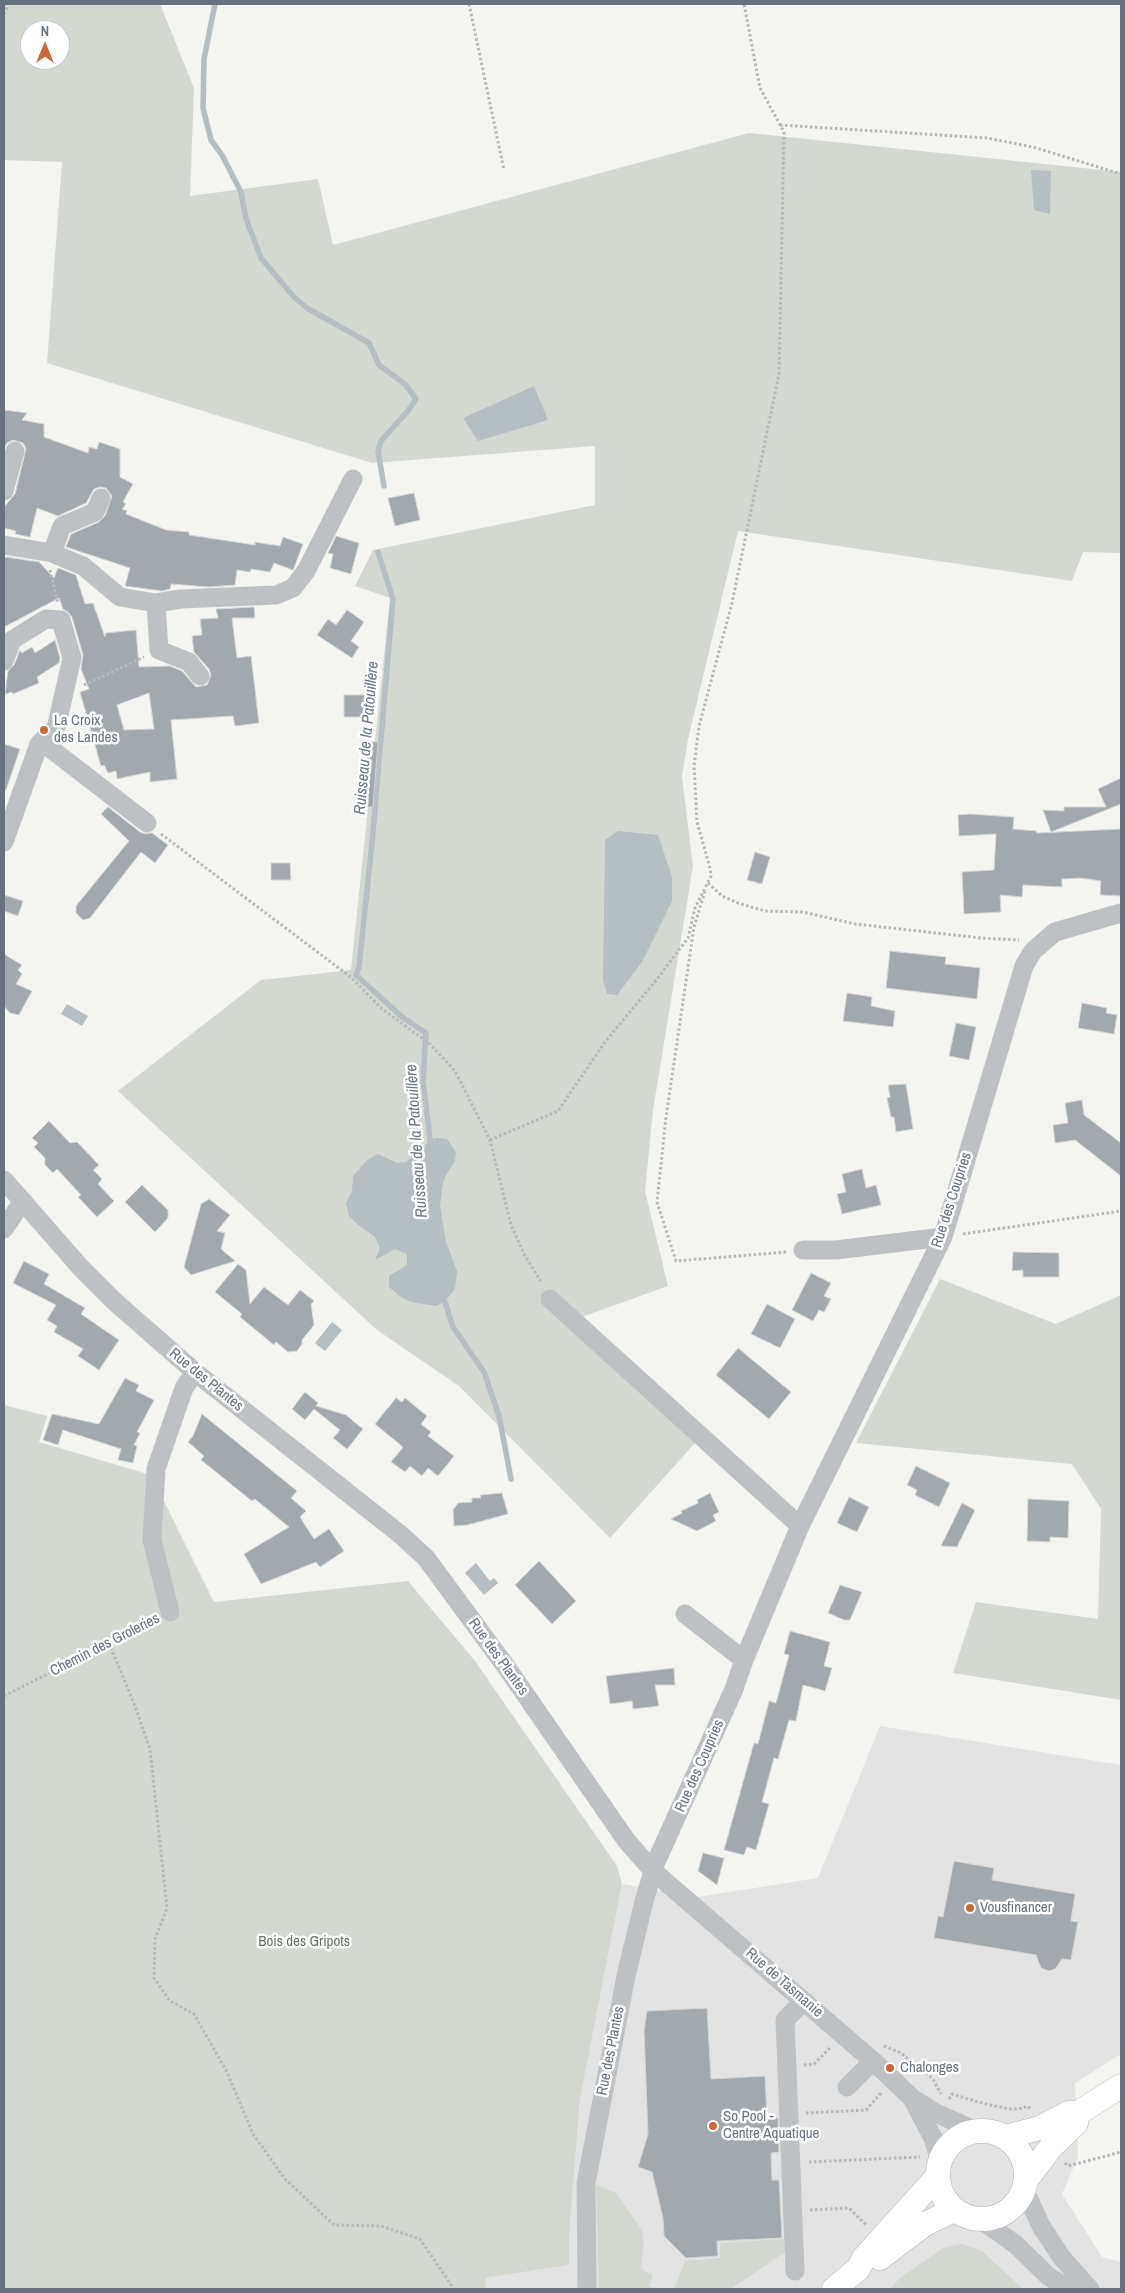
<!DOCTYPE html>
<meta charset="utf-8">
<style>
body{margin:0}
#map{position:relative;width:1125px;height:2293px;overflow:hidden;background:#f4f4f1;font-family:"Archivo Narrow",sans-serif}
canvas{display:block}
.frame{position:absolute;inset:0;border:5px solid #67727e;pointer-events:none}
.north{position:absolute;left:20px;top:20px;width:50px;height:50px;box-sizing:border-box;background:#fff;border:1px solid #c2c7cb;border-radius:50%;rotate:0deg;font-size:14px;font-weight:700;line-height:20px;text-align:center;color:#67727e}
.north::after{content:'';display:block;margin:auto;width:18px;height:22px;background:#cc6939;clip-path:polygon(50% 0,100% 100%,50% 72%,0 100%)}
</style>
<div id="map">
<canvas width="1125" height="2293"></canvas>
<div class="frame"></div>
<div class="north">N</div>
</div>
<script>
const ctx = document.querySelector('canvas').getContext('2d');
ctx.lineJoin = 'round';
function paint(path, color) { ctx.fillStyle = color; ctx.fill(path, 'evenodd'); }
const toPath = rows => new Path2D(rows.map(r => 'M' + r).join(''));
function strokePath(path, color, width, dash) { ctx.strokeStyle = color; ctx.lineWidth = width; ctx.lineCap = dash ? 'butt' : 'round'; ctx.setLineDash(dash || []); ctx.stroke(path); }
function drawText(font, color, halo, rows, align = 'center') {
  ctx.font = font + ' "Archivo Narrow",sans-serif'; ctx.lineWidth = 5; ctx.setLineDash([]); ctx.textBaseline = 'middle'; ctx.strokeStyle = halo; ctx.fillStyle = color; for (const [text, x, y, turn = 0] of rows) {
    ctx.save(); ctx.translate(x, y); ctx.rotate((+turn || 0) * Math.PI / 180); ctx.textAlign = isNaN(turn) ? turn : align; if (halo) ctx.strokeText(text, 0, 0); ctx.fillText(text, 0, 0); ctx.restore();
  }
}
paint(toPath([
 [880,1726,1121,1765,1121,2054,1075,2083,1078,2157,1062,2194,1102,2257,1121,2262,1121,2289,486,2289,484,2278,569,2265,569,2238,580,2099,622,1884,698,1897,818,1878]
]), '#e2e3e2');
paint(toPath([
 [4,4,160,4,194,88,190,196,318,179,333,245,749,133,1121,172,1121,553,1083,552,1072,581,738,531,688,739,682,777,693,866,653,1110,645,1191,668,1286,582,1317,703,1434,610,1538,459,1386,377,1330,118,1091,261,980,351,970,390,598,355,586,373,550,595,505,595,446,372,463,47,363,62,162,4,160],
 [30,30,60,30,60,60,30,60],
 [940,1279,1056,1324,1121,1295,1121,1700,953,1673,976,1602,1098,1619,1101,1509,1072,1464,856,1443],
 [4,1405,47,1416,39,1442,151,1475,214,1602,408,1581,475,1661,617,1866,622,1884,580,2099,569,2238,569,2265,485,2278,486,2289,4,2289],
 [596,2184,616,2193,642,2230,644,2241,641,2267,644,2271,653,2275,649,2286,657,2289,599,2289],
 [784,2239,785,2252,731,2289,674,2289,685,2261,720,2258,720,2243],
 [962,2244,982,2251,1023,2289,890,2289,899,2279,943,2248]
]), '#d3d9d1');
paint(toPath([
 [1031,170,1051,171,1050,214,1034,210],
 [534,386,548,420,478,441,463,418],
 [618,831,658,835,672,877,672,901,642,962,617,995,607,994,603,980,605,840],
 [67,1004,88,1016,82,1026,61,1014],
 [436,1138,447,1139,456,1152,455,1161,445,1177,442,1188,440,1206,446,1242,457,1271,455,1289,445,1301,436,1306,411,1302,401,1297,389,1287,389,1276,407,1265,407,1254,395,1249,375,1260,380,1248,375,1237,357,1224,349,1216,346,1203,352,1191,353,1176,367,1160,378,1154,397,1163,406,1162,431,1140],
 [332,1322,342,1330,325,1351,315,1343],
 [476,1563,490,1581,494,1578,498,1583,484,1595,465,1573]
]), '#b5bec3');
strokePath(toPath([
 [215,4,204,59,203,108,211,140,222,155,241,192,246,219,261,258,294,297,307,308,369,343,379,365,405,384,416,399,407,412,381,441,378,451,384,486],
 [378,552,393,599,372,843,359,967,356,975,402,1017,426,1033,423,1080,431,1147],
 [443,1296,453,1327,484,1372,499,1416,511,1479]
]), '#b5bec3', 5.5);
const building = toPath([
 [4,410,27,413,22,420,44,424,44,437,88,453,89,447,97,449,99,442,120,449,120,477,133,484,123,502,126,504,122,509,127,511,126,514,166,530,189,532,189,535,255,545,255,542,280,546,283,537,303,544,294,568,293,570,274,563,270,572,251,569,250,572,237,570,235,585,209,587,171,584,170,589,162,591,125,586,130,568,66,547,71,534,99,522,105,516,112,496,106,488,100,487,94,489,86,503,58,516,37,508,30,537,15,534,16,531,4,528,4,507,15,494,26,449,23,443,13,440,7,443,4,449,4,410],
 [414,493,420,520,395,526,388,498,414,493],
 [336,536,359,543,351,574,330,568,333,554,328,553,336,536],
 [6,557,39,562,54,578,58,568,76,575,85,604,93,603,105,637,106,633,136,630,139,667,170,666,182,671,196,687,207,685,211,675,209,669,194,652,192,636,202,635,200,619,218,618,216,609,254,607,255,618,232,618,237,658,251,656,259,723,235,726,233,716,171,720,177,779,150,782,150,772,117,779,116,771,108,773,104,765,101,766,80,692,89,689,81,669,83,655,72,617,68,612,63,609,59,598,4,627,4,558,6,557],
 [149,693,154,729,124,730,117,705,149,693],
 [347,610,364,622,351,641,359,647,352,658,317,635,328,619,336,625,347,610],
 [55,640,60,658,59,663,37,677,39,683,13,694,12,692,5,694,8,671,14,665,20,650,22,653,32,647,35,653,55,640],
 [344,695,366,695,366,717,344,717,344,695],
 [364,741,378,742,373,807,363,807,362,768,364,741],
 [4,744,20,749,6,790,4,790,4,744],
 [1121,778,1121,804,1051,832,1043,810,1064,811,1064,807,1106,807,1098,789,1121,778],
 [108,807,140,832,146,834,152,833,168,845,155,863,141,852,90,918,83,920,76,913,76,906,129,841,101,814,108,807],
 [970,814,1014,817,1013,829,1036,831,1037,833,1121,829,1121,896,1100,895,1101,881,1080,878,1062,879,1062,887,1023,885,1022,897,1000,895,1001,912,964,914,962,872,994,870,996,834,959,836,958,815,970,814],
 [755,852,770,857,762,884,747,880,755,852],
 [271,863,290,863,291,880,271,880,271,863],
 [4,895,23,901,18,916,4,911,4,895],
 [890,951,946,957,945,964,980,968,977,999,886,988,890,951],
 [4,954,22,965,18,970,22,974,16,984,32,991,19,1015,10,1013,4,1006,4,954],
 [847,993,872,997,871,1006,895,1011,893,1027,843,1021,847,993],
 [1082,1003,1107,1008,1106,1013,1117,1015,1114,1034,1078,1028,1082,1003],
 [956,1023,976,1027,969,1060,949,1056,956,1023],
 [906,1084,913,1129,896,1132,894,1117,891,1117,887,1098,890,1097,888,1085,906,1084],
 [1082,1100,1084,1115,1121,1143,1121,1176,1075,1140,1055,1143,1053,1125,1068,1123,1065,1103,1082,1100],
 [49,1121,70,1143,77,1142,99,1165,93,1170,102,1179,98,1184,114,1201,97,1217,78,1197,81,1195,57,1169,53,1173,45,1165,45,1158,34,1147,38,1143,32,1138,49,1121],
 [862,1169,866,1188,876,1185,881,1205,842,1214,837,1194,846,1192,842,1174,862,1169],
 [142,1185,168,1210,168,1218,155,1232,125,1202,142,1185],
 [209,1199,230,1215,217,1231,225,1233,221,1249,235,1261,191,1275,184,1267,201,1204,209,1199],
 [1013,1252,1059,1253,1059,1277,1023,1277,1023,1270,1012,1271,1013,1252],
 [24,1261,49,1274,44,1284,85,1308,81,1314,119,1340,99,1370,78,1356,83,1349,54,1332,57,1326,47,1320,56,1305,13,1283,24,1261],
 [238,1264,246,1270,250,1304,264,1287,288,1305,300,1290,314,1301,311,1304,314,1325,302,1340,302,1344,297,1351,288,1352,276,1342,274,1345,240,1317,242,1314,215,1292,238,1264],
 [811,1273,831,1283,824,1296,831,1299,824,1312,819,1310,813,1321,792,1310,811,1273],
 [767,1304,795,1319,780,1348,751,1334,767,1304],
 [738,1348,791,1392,769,1419,716,1375,738,1348],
 [125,1378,139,1385,136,1391,154,1400,137,1432,140,1433,134,1445,137,1446,133,1463,118,1460,121,1449,63,1430,58,1445,43,1440,52,1414,99,1424,125,1378],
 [305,1392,318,1403,316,1406,346,1415,363,1429,347,1449,333,1438,340,1430,314,1409,305,1420,292,1409,305,1392],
 [396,1398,402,1402,405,1398,427,1416,421,1424,431,1432,428,1436,454,1456,438,1476,428,1468,422,1476,410,1466,405,1472,391,1462,403,1447,375,1424,396,1398],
 [202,1414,297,1491,291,1498,306,1511,300,1517,314,1539,329,1529,344,1551,320,1567,316,1562,261,1584,244,1554,289,1527,255,1499,252,1501,201,1460,204,1456,188,1442,193,1436,202,1414],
 [916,1466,950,1483,939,1507,915,1495,917,1490,907,1485,916,1466],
 [502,1493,508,1514,467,1525,454,1526,453,1510,458,1503,472,1502,472,1498,481,1498,480,1495,502,1493],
 [710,1493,719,1512,713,1515,716,1521,697,1531,671,1519,682,1513,681,1511,698,1503,697,1500,710,1493],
 [849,1497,869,1507,857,1532,837,1523,849,1497],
 [1028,1499,1069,1501,1068,1538,1050,1537,1050,1542,1027,1541,1028,1499],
 [962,1503,975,1510,957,1547,941,1546,962,1503],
 [539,1561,576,1601,552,1624,515,1585,539,1561],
 [840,1585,862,1592,850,1620,844,1620,828,1613,840,1585],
 [790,1631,830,1642,824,1666,832,1668,825,1691,803,1685,796,1721,789,1720,778,1759,774,1758,762,1802,769,1804,756,1850,747,1847,744,1855,724,1850,754,1743,758,1744,769,1701,776,1703,789,1655,784,1654,790,1631],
 [674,1668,675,1685,655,1685,659,1706,633,1709,632,1701,610,1704,606,1676,674,1668],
 [703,1853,724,1858,717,1885,698,1871,703,1853],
 [954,1861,994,1868,992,1880,1075,1894,1071,1921,1078,1922,1071,1960,1062,1959,1055,1969,1049,1971,1041,1968,1036,1955,934,1938,938,1916,943,1917,954,1861],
 [707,2008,711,2079,765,2076,767,2118,778,2118,779,2152,771,2153,772,2180,779,2180,782,2238,717,2241,718,2256,686,2258,664,2236,663,2218,652,2172,638,2167,648,2134,644,2031,647,2011,707,2008]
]);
paint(building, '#a2a9ae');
strokePath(building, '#d5d6d4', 1);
const major = toPath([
 '938 2175a44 44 0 1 1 88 0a44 44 0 1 1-88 0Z',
 [1005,2137,1040,2128,1069,2113,1078,2113,1121,2086],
 [1026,2180,1051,2147,1076,2123,1078,2113],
 [880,2258,925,2224,954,2210],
 [834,2289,858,2269,864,2258,937,2177]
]);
strokePath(major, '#b0b3b7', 25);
strokePath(toPath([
 [469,4,504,170],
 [4,14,9,4],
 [780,125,987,138,1033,147,1121,174],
 [50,570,58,603],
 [84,685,144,657],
 [161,834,352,978,382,1009,430,1044,455,1071,490,1140,511,1225,525,1256,542,1283],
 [708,883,722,896,738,903,765,911,803,912,855,924,981,938,1019,940],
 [705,891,694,927,666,1117,657,1202,676,1261,787,1252],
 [490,1140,558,1111,605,1042,658,978,688,938,695,908,711,876,710,868,697,822,694,766,699,726,732,603,779,374,784,132,760,88,744,4],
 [963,1234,1121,1211],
 [109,1643,135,1706,150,1749,167,1908,155,1939,154,1978,170,2001,194,2014,227,2072,253,2134,285,2179,334,2225,381,2226,420,2239,454,2289],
 [4,1696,155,1620],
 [884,2046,901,2053,933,2079,941,2094],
 [804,2065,814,2064,831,2047],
 [949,2099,952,2094,985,2104,1010,2109,1019,2109,1028,2106,1030,2109],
 [806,2113,866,2110,881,2093],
 [809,2162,920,2157],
 [1065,2163,1068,2166,1121,2152],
 [810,2210,849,2208,866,2225]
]), '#b6b8bb', 3, [2.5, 2.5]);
strokePath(toPath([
 [4,491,15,451],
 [4,545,52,553,83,566,120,597,156,603,181,599,276,595,293,588,306,571,353,479],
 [52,553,62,526,95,512,101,498],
 [156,603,159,650,189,662,200,676],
 [4,661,12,640,46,619,61,620,72,658,56,728,39,744,4,842],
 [51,749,147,823],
 [4,1180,81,1268,114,1301,195,1372,401,1535,426,1558,507,1668,626,1840,653,1871,873,2061,912,2098,936,2113,976,2131],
 [4,1229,23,1201],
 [803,1250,836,1250,943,1237],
 [550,1299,800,1526],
 [170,1612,152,1540,156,1469,184,1388,195,1372],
 [685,1614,744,1660],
 [847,2087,873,2061],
 [912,2098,933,2138,940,2160],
 [1024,2189,1041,2226,1062,2258,1090,2289],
 [981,2220,1015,2244,1048,2276,1069,2289],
 [795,2271,785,2020,804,2001],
 [587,2289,586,2183,626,1976,644,1901,656,1862,734,1689,744,1660,800,1526,943,1237,1024,966,1033,951,1055,932,1121,913]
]), '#bec1c4', 19);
strokePath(major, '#fff', 24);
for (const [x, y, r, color] of [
 [44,730,5,"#cc6939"],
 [970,1908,5,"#cc6939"],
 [890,2068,5,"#cc6939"],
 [713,2126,5,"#cc6939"]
]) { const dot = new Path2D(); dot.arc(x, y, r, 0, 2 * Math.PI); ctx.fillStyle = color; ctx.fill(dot); strokePath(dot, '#fff', 2); }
drawText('15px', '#67727e', '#fff', [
 ["La Croix",54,721],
 ["des Landes",54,738],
 ["Vousfinancer",980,1908],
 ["Chalonges",900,2068],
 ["So Pool -",723,2117],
 ["Centre Aquatique",723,2134]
], 'left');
drawText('15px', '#67727e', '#fff', [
 ["Rue des Coupries",952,1200,-72],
 ["Rue des Plantes",206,1380,39],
 ["Chemin des Groleries",105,1645,-27],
 ["Rue des Plantes",498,1657,54],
 ["Rue des Coupries",700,1766,-66],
 ["Rue de Tasmanie",784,1983,41],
 ["Rue des Plantes",611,2051,-79]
]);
drawText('15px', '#677665', '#fff', [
 ["Bois des Gripots",304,1942]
]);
drawText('italic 16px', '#687982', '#fff', [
 ["Ruisseau de la Patouillère",367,738,-85],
 ["Ruisseau de la Patouillère",417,1141,-94]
]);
</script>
